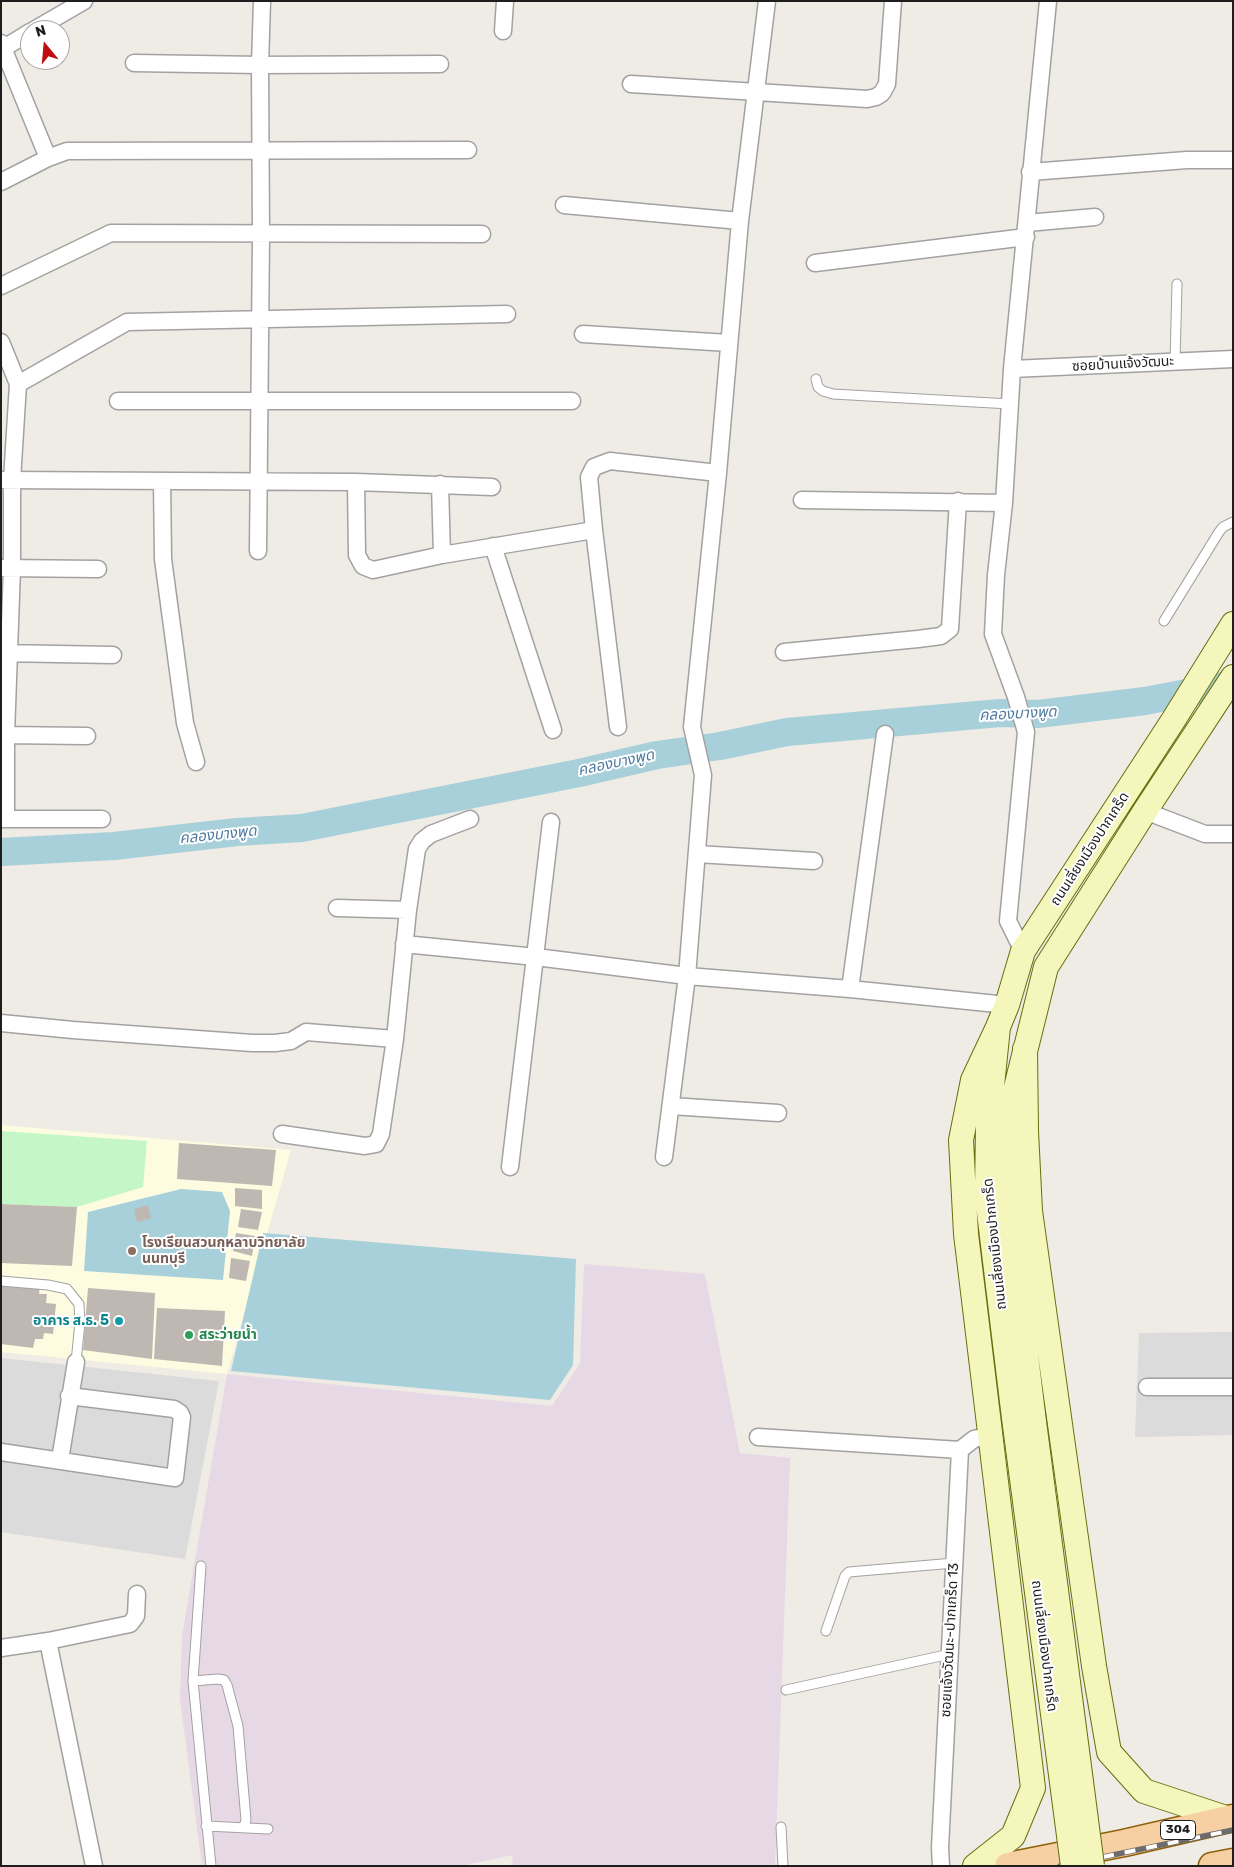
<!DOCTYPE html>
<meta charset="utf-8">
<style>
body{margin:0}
#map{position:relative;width:1234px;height:1867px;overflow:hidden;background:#efebe5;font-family:Rubik,sans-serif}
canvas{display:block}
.frame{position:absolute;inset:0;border:2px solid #1e1e1e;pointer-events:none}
.north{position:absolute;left:20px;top:20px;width:50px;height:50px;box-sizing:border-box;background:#fff;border:1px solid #a5a5a5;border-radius:50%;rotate:343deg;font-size:14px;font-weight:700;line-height:20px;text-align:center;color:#1e1e1e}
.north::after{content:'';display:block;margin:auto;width:18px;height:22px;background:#c00d11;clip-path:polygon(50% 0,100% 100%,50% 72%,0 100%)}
</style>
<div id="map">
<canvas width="1234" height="1867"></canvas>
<div class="frame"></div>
<div class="north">N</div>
</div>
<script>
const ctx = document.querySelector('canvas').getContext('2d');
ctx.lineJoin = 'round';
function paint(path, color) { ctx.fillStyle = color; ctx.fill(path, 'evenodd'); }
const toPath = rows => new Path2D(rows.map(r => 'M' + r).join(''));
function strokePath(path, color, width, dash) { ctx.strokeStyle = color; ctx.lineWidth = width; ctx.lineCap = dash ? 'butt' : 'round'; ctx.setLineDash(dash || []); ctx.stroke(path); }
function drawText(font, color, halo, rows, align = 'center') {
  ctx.font = font + ' Rubik,"Noto Sans Thai",sans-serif'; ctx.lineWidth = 4; ctx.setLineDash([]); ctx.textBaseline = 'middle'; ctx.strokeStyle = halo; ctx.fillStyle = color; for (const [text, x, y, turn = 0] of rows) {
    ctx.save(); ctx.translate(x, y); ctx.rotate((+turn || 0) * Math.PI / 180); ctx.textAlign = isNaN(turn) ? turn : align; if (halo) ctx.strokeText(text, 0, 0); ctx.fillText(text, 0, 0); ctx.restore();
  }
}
paint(toPath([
 [1233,1332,1233,1435,1135,1437,1139,1333],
 [1,1358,219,1381,185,1559,1,1532]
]), '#dcdbdb');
paint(toPath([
 [584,1264,705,1274,740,1453,790,1458,775,1866,512,1866,513,1855,460,1866,202,1866,180,1699,182,1636,227,1374,552,1406,580,1363]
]), '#e7d8e5');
paint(toPath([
 [1,1125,291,1150,227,1374,1,1352]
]), '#fdfce0');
paint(toPath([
 [1,1131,147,1141,143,1187,77,1207,1,1204]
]), '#c5f6c8');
paint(toPath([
 [181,1189,222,1192,230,1211,223,1280,84,1271,88,1212],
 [263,1233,576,1259,573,1365,550,1400,231,1371]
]), '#a8d0da');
strokePath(toPath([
 [1,852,114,846,237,832,302,828,579,773,657,755,720,746,787,732,1000,713,1038,714,1145,701,1233,684]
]), '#a8d0da', 28);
paint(toPath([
 [179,1143,276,1150,272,1186,177,1179],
 [235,1188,262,1190,262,1209,235,1206],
 [1,1204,77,1207,72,1266,1,1263],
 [148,1205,151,1218,137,1222,134,1209],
 [241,1209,262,1212,258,1230,238,1227],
 [236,1233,255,1236,252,1256,233,1251],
 [231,1258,250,1261,246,1281,229,1278],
 [1,1284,40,1286,39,1294,47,1294,46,1303,56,1304,53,1334,44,1333,43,1339,35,1339,33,1348,1,1344],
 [88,1288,155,1293,152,1359,83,1350],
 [157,1308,225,1311,222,1366,154,1359]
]), '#bfb7b2');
const lane = toPath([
 [1175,362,1177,284],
 [816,379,818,387,823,391,833,394,1010,404],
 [1164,621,1219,532,1223,527,1233,522],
 [1,1281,48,1285,67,1289,79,1304,80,1322,76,1362],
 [201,1566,193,1681,211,1866],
 [826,1631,845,1576,849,1572,954,1563],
 [193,1681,218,1679,224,1680,227,1685,238,1726,246,1820,244,1827],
 [786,1690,950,1654],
 [206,1826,268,1829],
 [781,1827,783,1866]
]);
const street = toPath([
 [34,30,84,1],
 [503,31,505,1],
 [1,43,48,158],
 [4,48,30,32],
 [134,63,260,65,440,64],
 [631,84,867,99,876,97,882,93,887,84,893,1],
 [1030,172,1187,160,1233,160],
 [1,182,48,158,67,151,468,150],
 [564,205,740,221],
 [1027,223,1095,217],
 [815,263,1026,237],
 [1,286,111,233,482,234],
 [583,334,729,343],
 [1,342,18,384,12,480,12,568,6,735,6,819],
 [1012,369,1233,359],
 [18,384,127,322,507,314],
 [118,401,572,401],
 [1,480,356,482,492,487],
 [162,481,163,559,185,723,196,762],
 [356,482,357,555,363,566,373,570,442,555,594,530],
 [440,484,442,555],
 [802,500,1004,503],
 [493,546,553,730],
 [258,551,261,234,260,65,262,1],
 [1,568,98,569],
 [784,652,918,639,941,636,950,629,958,501],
 [1,653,113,655],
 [618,727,594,530,589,477,594,467,610,461,718,473],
 [1,735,87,736],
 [1145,811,1205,834,1233,834],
 [1,819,102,819],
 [697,854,814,861],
 [337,908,408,910],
 [404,944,536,957,687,976,850,989,1007,1005],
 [1023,951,1008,921,1026,732,1016,697,993,634,996,575,1004,503,1012,369,1048,1],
 [850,989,885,734],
 [1,1023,73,1030,252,1043,275,1043,291,1041,306,1032,395,1039],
 [671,1106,778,1113],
 [282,1134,365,1146,376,1144,381,1134,395,1039,408,910,417,849,422,841,431,834,470,819],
 [664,1157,687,976,703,775,692,727,718,473,740,221,767,1],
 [510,1167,551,822],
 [1147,1387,1233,1387],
 [758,1437,960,1450],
 [1,1452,175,1478,182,1417,180,1413,174,1409,69,1396],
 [60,1460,76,1362],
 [48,1641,94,1866],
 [1,1648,48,1641,130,1624,136,1616,137,1594],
 [941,1866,940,1848,960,1450,974,1439,991,1435]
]);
const secondary = toPath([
 [1025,1049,1026,1131,1030,1211,1094,1666,1109,1752,1144,1791,1229,1819],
 [1033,1414,1006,1187,1008,1120,1046,967,1145,811,1233,677],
 [1014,1418,987,1195,988,1125,998,1027,1007,1005,1023,951,1174,719,1233,624],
 [975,1866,1013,1836,1033,1788,966,1234,961,1140,973,1080,998,1027]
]);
const primary = toPath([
 [1008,1866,1124,1843,1233,1818],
 [1212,1866,1233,1862]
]);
strokePath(lane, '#a2a2a2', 11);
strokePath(street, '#a2a2a2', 19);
strokePath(secondary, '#676f0c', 26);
strokePath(primary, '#906009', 29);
strokePath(lane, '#fff', 9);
strokePath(street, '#fff', 16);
strokePath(secondary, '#f4f6bc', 24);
strokePath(primary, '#f6d0a3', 26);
const rail = toPath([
 [1060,1866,1233,1830]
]);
strokePath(rail, '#6c6c6c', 5.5);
strokePath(rail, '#fff', 4, [11]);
const secondaryBridge = toPath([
 [1033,1414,1092,1866],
 [1014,1418,1073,1866]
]);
strokePath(secondaryBridge, '#676f0c', 26, []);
strokePath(secondaryBridge, '#f4f6bc', 24);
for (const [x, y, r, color] of [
 [132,1251,5,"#8d6e63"],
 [119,1321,5,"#0f9aa8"],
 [189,1335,5,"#2e9e5b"]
]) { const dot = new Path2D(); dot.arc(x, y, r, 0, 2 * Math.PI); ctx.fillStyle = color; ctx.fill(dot); strokePath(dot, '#fff', 2); }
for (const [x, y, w] of [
 [1178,1830,35]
]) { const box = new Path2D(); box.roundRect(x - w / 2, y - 9.5, w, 19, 4); ctx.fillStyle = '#fff'; ctx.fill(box); strokePath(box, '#1e1e1e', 1); }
drawText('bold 12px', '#1e1e1e', null, [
 ["304",1178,1830]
]);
drawText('14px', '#1e1e1e', '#fff', [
 ["ซอยบ้านแจ้งวัฒนะ",1123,364,-3],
 ["ถนนเลี่ยงเมืองปากเกร็ด",1090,849,-57],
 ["ถนนเลี่ยงเมืองปากเกร็ด",995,1244,-96],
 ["ซอยแจ้งวัฒนะ-ปากเกร็ด 13",950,1640,-87],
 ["ถนนเลี่ยงเมืองปากเกร็ด",1044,1646,83]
]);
drawText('bold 14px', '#785e54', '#fff', [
 ["โรงเรียนสวนกุหลาบวิทยาลัย",142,1243],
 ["นนทบุรี",142,1259]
], 'left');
drawText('bold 14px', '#0d838f', '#fff', [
 ["อาคาร ส.ธ. 5",109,1321]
], 'right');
drawText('bold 14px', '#27864d', '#fff', [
 ["สระว่ายน้ำ",199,1335]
], 'left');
drawText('italic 15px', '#4e7aa0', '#fff', [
 ["คลองบางพูด",1018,714,-3],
 ["คลองบางพูด",616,763,-12],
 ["คลองบางพูด",218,835,-6]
]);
</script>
